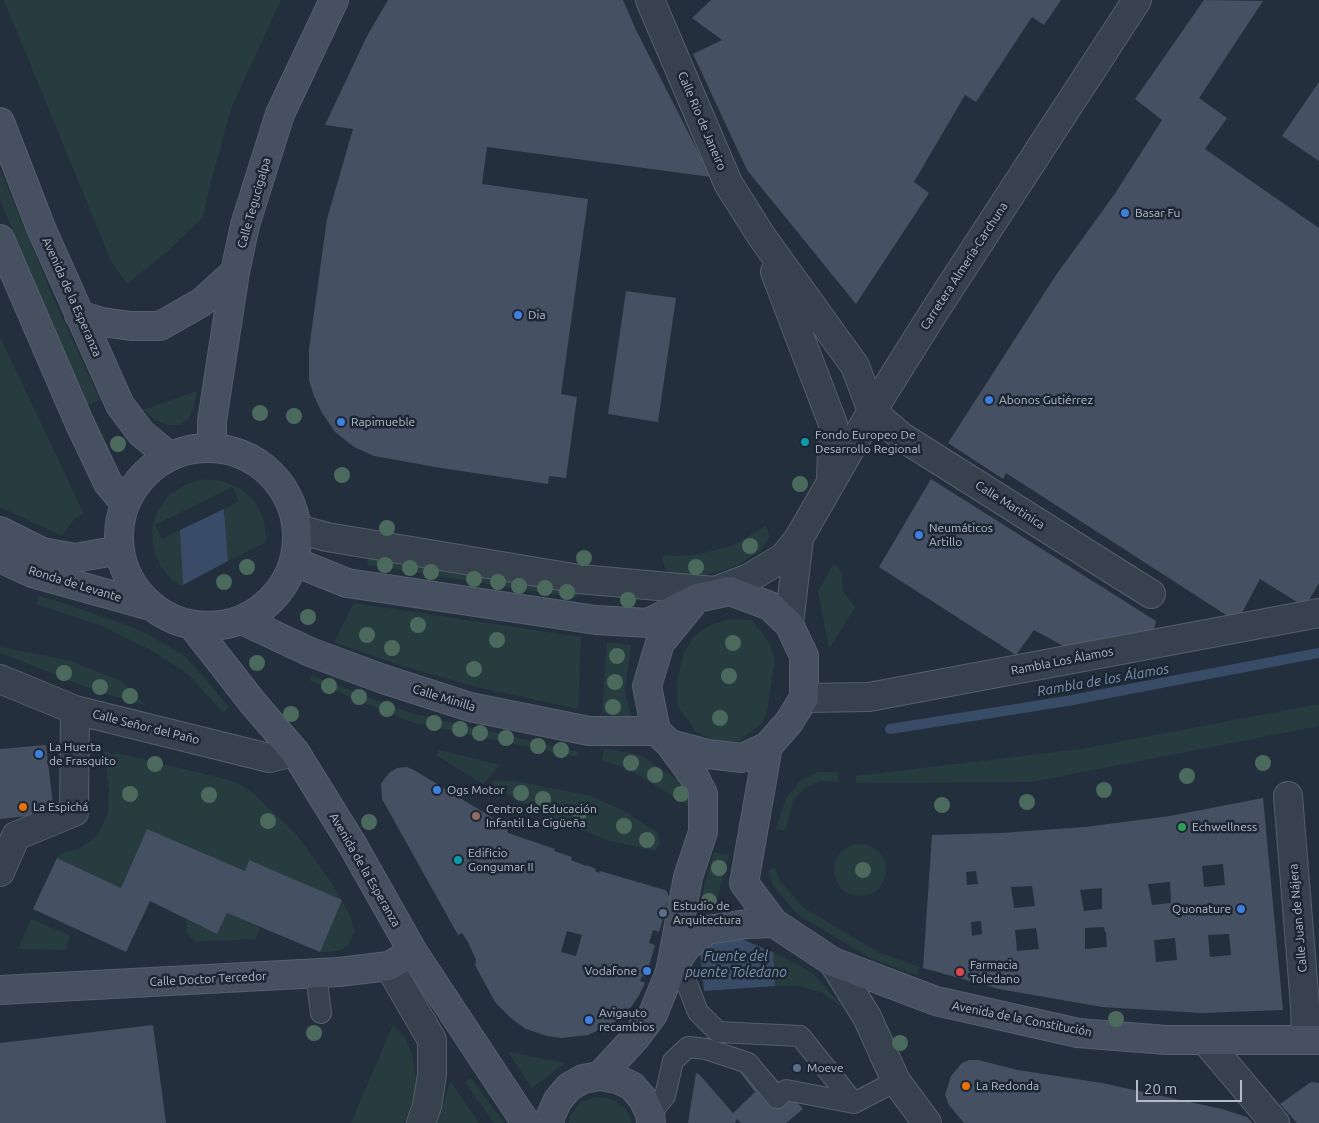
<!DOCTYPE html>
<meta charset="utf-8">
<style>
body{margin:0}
#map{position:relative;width:1319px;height:1123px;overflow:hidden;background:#242f3e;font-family:Ubuntu,sans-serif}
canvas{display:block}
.scale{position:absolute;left:1136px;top:1080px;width:106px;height:22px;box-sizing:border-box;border:2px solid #b4bcc9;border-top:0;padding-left:6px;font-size:15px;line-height:18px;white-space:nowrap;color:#b4bcc9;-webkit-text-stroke:4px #1d2633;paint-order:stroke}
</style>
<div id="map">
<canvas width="1319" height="1123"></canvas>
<div class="scale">20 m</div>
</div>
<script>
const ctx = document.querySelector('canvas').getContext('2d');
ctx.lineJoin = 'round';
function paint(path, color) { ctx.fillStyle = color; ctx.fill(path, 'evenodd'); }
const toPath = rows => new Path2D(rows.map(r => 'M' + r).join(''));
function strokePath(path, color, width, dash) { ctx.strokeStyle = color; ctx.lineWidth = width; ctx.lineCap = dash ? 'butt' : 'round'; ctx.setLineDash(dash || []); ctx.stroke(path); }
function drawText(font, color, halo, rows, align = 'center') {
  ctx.font = font + ' Ubuntu,sans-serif'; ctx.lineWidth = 5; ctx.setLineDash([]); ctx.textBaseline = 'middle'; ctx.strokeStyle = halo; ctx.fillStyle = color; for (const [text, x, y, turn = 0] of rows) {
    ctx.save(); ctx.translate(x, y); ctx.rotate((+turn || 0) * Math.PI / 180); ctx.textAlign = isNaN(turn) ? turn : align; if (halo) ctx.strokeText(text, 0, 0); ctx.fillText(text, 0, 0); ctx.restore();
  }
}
paint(toPath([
 [4,0,281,0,232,106,210,185,203,217,168,251,127,284,111,261],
 [0,169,54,300,100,400,88,405,43,303,0,200],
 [0,337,84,514,75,518,62,536,0,507],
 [197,391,194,407,188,419,179,425,167,425,155,420,143,410],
 [203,479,222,481,240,488,254,501,263,517,266,536,265,543,228,561,224,509,239,501,232,487,155,525,162,539,180,530,183,585,181,586,172,580,160,565,153,548,152,529,158,510,169,495,185,485],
 [766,526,770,537,760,551,736,566,702,576,670,575,663,563,663,555,674,556,700,554,734,545],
 [368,556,578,589,577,598,367,565],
 [834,563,842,573,842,590,855,607,829,649,818,591],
 [39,596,54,600,121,623,148,634,186,657,229,707,223,713,189,675,149,649,99,625,36,604],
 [354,603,581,637,578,709,477,687,402,666,334,642],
 [730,619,752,620,769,642,775,659,767,712,761,724,739,741,719,743,696,732,678,706,677,682,683,655,693,637,710,625],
 [607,642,631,645,625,690,631,717,602,713],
 [0,647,68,660,121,681,145,705,99,692,0,653],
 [312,676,414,714,579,752,576,757,411,722,311,681,310,678],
 [1319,704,1319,726,1032,782,856,783,856,776,1081,749],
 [604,748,640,755,692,789,698,803,689,806,625,767,602,761],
 [439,750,500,765,483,784,436,755],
 [106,751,112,755,118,753,225,779,240,784,254,794,296,834,331,882,351,917,354,932,348,946,341,950,330,952,320,952,249,861,245,871,147,829,121,888,57,858,61,853,79,849,86,844,97,836,102,827,108,813,109,791,104,753],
 [818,772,837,772,839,782,821,781,805,788,794,800,785,831,776,829,786,799,800,781],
 [493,780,516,781,591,796,626,812,658,833,659,844,655,851,607,840,549,817,492,785],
 '834 870a26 26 0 1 1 52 0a26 26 0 1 1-52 0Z',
 [714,852,729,855,714,910,704,913,699,905],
 [775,868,780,881,804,908,878,952,920,967,917,975,874,960,798,915,773,886,768,871],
 [227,913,260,928,255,939,195,942,187,933,186,920,217,934],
 [31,919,70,935,66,950,18,949],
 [773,952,804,968,814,975,844,1008,822,993,800,986,775,986],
 [393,1025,405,1038,413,1057,417,1089,404,1123,351,1123],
 [508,1052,565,1063,532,1088],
 [471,1078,504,1123,494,1123,465,1082],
 [450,1081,479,1123,437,1123],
 [595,1097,612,1099,626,1109,632,1123,569,1123,570,1116,580,1103]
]), '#263c3f');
paint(toPath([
 [224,509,228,561,183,585,180,530],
 [741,939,773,952,775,986,704,991,700,952,712,944,723,941]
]), '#394c67');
strokePath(toPath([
 [890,729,1067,701,1319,653]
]), '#394c67', 10);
paint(toPath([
 [388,0,623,0,636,30,711,177,487,147,482,184,588,199,561,394,577,397,566,478,549,476,548,484,441,468,374,456,354,447,335,432,322,413,314,396,309,380,309,349,327,219,353,129,325,125,367,36],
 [711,0,1061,0,1044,25,1032,17,976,102,965,95,914,182,929,193,856,304,747,170,693,54,722,40,692,18],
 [1204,0,1263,1,1199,98,1227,118,1205,149,1319,228,1319,583,1305,607,1260,579,1237,622,1006,473,1003,479,948,443,1056,275,1114,195,1162,120,1135,99],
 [1319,82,1319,161,1282,136],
 [626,291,676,298,658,422,608,414],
 [931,479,1156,621,1153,636,1069,649,1034,630,1016,655,879,567],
 [46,745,54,813,0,819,0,749],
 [407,767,414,770,506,826,508,833,555,849,554,851,572,857,571,860,586,866,586,865,596,869,595,871,599,873,600,871,665,890,667,892,669,897,659,932,653,930,649,943,655,945,646,977,642,976,640,981,645,983,638,997,631,1007,615,1022,588,1035,562,1038,547,1036,526,1029,513,1020,495,1002,475,965,476,960,468,942,462,933,458,935,382,799,381,784,385,778,390,772,397,768],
 [567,931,582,935,576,956,561,952],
 [1263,798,1283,1010,1202,1013,1102,1007,999,989,923,968,932,835,1001,833,1085,827,1170,816],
 [1223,864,1225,885,1204,887,1202,866],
 [976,871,978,884,967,885,966,872],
 [1170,882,1171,903,1152,905,1148,884],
 [1032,886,1035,906,1014,908,1011,887],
 [1102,888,1102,909,1084,911,1080,890],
 [981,921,982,934,972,936,971,922],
 [1104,927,1105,932,1106,932,1107,947,1085,949,1085,928],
 [1036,928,1039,949,1017,951,1015,930],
 [1229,934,1231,955,1210,957,1208,935],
 [1175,938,1177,960,1156,962,1154,940],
 [147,829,245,871,249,860,342,900,320,952,227,913,217,934,150,901,126,952,33,909,57,858,121,888],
 [153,1025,166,1123,0,1123,0,1043],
 [756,1056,803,1109,786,1123,741,1123,737,1119,735,1123,688,1123,696,1073,699,1074,733,1113,755,1092,739,1071],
 [969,1060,978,1060,1018,1070,1102,1083,1157,1095,1222,1109,1247,1117,1253,1123,964,1123,949,1105,945,1095,951,1076,962,1063],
 [1311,1082,1319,1083,1319,1123,1297,1123,1280,1104]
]), '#455162');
const lane = toPath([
 [670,972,687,984,698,1012,718,1032,800,1036,854,1103],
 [316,974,321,1013],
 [650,1114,665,1096,673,1061,688,1047,706,1049,748,1063,777,1098,786,1090,854,1103,896,1081]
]);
const street = toPath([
 [650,0,728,183,762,237,855,366,872,411,902,437,1151,594],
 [775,272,833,424,831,479],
 [298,529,327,537,579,579,714,591],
 [707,594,749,578,784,557,799,538,872,411,934,312,1137,0],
 [789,624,799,538],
 [0,679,75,710,269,758,295,752],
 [804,698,869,697,1319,613],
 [1288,796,1305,1006,1306,1040],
 [0,872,16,836,74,812,75,710],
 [833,962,867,1017,896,1081,927,1123],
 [389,966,432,1040,432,1075,427,1106,421,1123],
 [1205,1040,1275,1123]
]);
const secondary = toPath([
 [0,122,41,228,120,405,141,433,169,456],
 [0,239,80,424,108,483,125,503],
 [79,315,102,322,131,326,160,326,202,302,235,272],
 [212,447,212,421,235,272,245,225,280,114,334,0],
 '119 537a89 89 0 1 1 178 0a89 89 0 1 1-178 0Z',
 [0,531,42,552,75,558,120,550],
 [0,558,32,573,151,606],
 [295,562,347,583,596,620,648,623,697,598,730,591,770,606,789,624,804,656,804,698,789,722,768,746,742,758,708,754,670,744],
 [242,620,310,652,383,679,470,707,589,731,656,731],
 [192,625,253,703,295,752,352,844,413,952,526,1123],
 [768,746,744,883,774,923,833,962,936,1001,1078,1033,1166,1040,1319,1040],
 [673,967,687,946,707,930,747,924,774,923],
 [0,990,339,972,389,966,413,952],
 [600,1076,636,1037,653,1014,670,972,688,877,703,832,703,794,695,778,670,744,656,731,647,686,660,643,691,605],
 [549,1123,551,1115,558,1100,569,1087,583,1079,600,1076,617,1079,632,1086,643,1099,650,1114,651,1123]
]);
strokePath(lane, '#565f6c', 22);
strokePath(street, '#565f6c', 30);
strokePath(secondary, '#565f6c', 30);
strokePath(lane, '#38414e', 20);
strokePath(street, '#38414e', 28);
strokePath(secondary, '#465061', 28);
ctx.fillStyle = '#4b6a5d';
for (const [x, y] of [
 [260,413],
 [294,416],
 [118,444],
 [342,475],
 [800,484],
 [387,528],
 [750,546],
 [584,558],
 [385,565],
 [247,567],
 [696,567],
 [410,568],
 [431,572],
 [474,579],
 [224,582],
 [498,582],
 [519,586],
 [545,588],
 [567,592],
 [628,600],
 [308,617],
 [418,625],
 [367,635],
 [497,640],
 [733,643],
 [392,648],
 [617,656],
 [257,663],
 [474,669],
 [64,673],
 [729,676],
 [615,682],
 [329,686],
 [100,687],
 [130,696],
 [359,697],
 [613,707],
 [387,709],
 [291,714],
 [720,718],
 [434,723],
 [460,729],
 [480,733],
 [506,738],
 [538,746],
 [561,750],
 [631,763],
 [1263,763],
 [155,764],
 [655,775],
 [1187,776],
 [1104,790],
 [521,793],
 [130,794],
 [681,794],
 [209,795],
 [543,799],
 [1027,802],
 [942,805],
 [580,812],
 [268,821],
 [369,822],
 [624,826],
 [647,840],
 [719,868],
 [863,870],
 [709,901],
 [1116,1019],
 [314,1033],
 [900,1043]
]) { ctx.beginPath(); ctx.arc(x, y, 8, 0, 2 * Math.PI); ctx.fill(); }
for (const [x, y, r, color] of [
 [1125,213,5,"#3f7fe0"],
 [518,315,5,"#3f7fe0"],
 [989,400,5,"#3f7fe0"],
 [341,422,5,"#3f7fe0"],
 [805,442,5,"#0f9aa8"],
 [919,535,5,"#3f7fe0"],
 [39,754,5,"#3f7fe0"],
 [437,790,5,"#3f7fe0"],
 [23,807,5,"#e8710a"],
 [476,816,5,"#8d6e63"],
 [1182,827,5,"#2e9e5b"],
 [458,860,5,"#0f9aa8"],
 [1241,909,5,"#3f7fe0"],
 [663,913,5,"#5c6f8a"],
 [647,971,5,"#3f7fe0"],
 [960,972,5,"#e0444e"],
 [589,1020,5,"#3f7fe0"],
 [797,1068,5,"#5c6f8a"],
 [966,1086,5,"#e8710a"]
]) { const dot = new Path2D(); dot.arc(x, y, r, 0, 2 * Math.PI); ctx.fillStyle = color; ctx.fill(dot); strokePath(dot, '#1d2633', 2); }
drawText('12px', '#b4bcc9', '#1d2633', [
 ["Calle Rio de Janeiro",702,121,67],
 ["Calle Tegucigalpa",254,203,-74],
 ["Carretera Almería-Carchuna",964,266,-57],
 ["Avenida de la Esperanza",72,297,66],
 ["Calle Martinica",1010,505,32],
 ["Ronda de Levante",75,584,17],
 ["Rambla Los Álamos",1062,661,-11],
 ["Calle Minilla",444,698,17],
 ["Calle Señor del Paño",146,727,14],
 ["Avenida de la Esperanza",365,870,60],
 ["Calle Juan de Nájera",1298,918,-95],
 ["Calle Doctor Tercedor",208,979,-3],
 ["Avenida de la Constitución",1022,1019,11]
]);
drawText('12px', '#b4bcc9', '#1d2633', [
 ["Basar Fu",1135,213],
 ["Dia",528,315],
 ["Abonos Gutiérrez",999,400],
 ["Rapimueble",351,422],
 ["Fondo Europeo De",815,435],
 ["Desarrollo Regional",815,449],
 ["Neumáticos",929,528],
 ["Artillo",929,542],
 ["La Huerta",49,747],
 ["de Frasquito",49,761],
 ["Ogs Motor",447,790],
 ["La Espichá",33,807],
 ["Centro de Educación",486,809],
 ["Infantil La Cigüeña",486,823],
 ["Echwellness",1192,827],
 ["Edificio",468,853],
 ["Gongumar II",468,867],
 ["Estudio de",673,906],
 ["Arquitectura",673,920],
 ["Quonature",1231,909,"right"],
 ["Farmacia",970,965],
 ["Toledano",970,979],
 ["Vodafone",637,971,"right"],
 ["Avigauto",599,1013],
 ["recambios",599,1027],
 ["Moeve",807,1068],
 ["La Redonda",976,1086]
], 'left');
drawText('italic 14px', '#7c92b1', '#1d2633', [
 ["Rambla de los Álamos",1103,680,-10],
 ["Fuente del",736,956],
 ["puente Toledano",736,972]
]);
</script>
